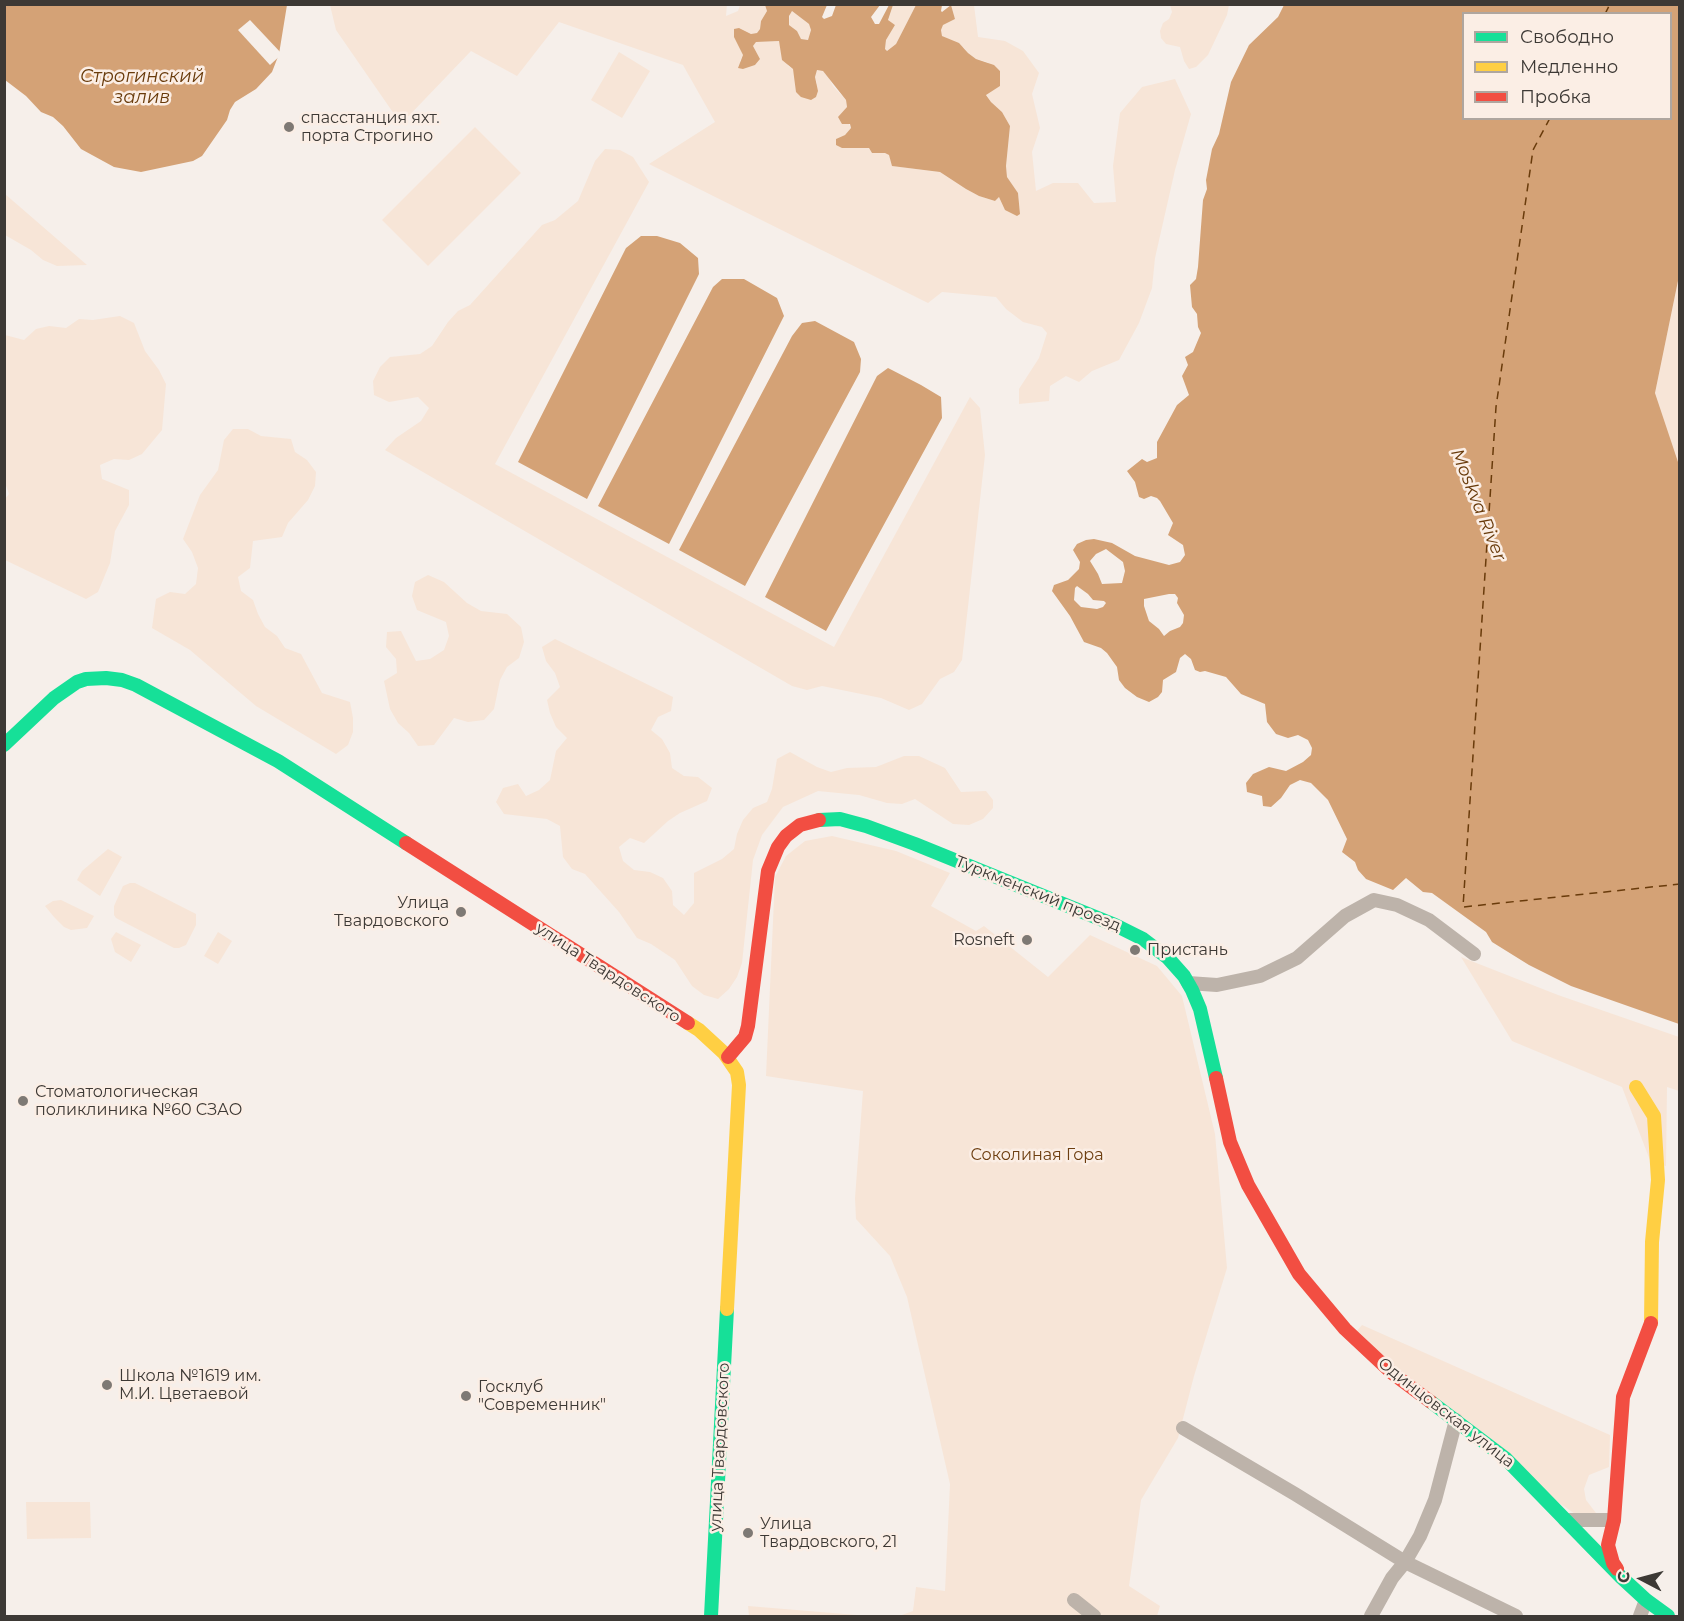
<!DOCTYPE html>
<meta charset="utf-8">
<style>
body{margin:0}
#map{position:relative;width:1684px;height:1621px;overflow:hidden;background:#f6efea;font-family:Montserrat,sans-serif}
canvas{display:block}
.frame{position:absolute;inset:0;border:6px solid #3d3935;pointer-events:none}
.legend{position:absolute;left:1462px;top:12px;width:210px;height:108px;box-sizing:border-box;background:#fbeee5;border:2px solid #afa69f;margin:0;padding:8px 10px;list-style:none;font-size:18px;color:#3d3935}
.legend li{display:flex;align-items:center;gap:12px;height:30px}
.legend b{width:30px;border:2px solid #afa69f}
.north{position:absolute;left:1612px;top:1549px;width:60px;height:60px;-webkit-text-stroke:4px #fbeee5;paint-order:stroke;rotate:276deg;font-size:16px;font-weight:700;line-height:24px;text-align:center;color:#3d3935}
.north::after{content:'';display:block;margin:auto;width:21px;height:27px;background:#3d3935;clip-path:polygon(50% 0,100% 100%,50% 72%,0 100%)}
</style>
<div id="map">
<canvas width="1684" height="1621"></canvas>
<div class="frame"></div>
<ul class="legend">
<li><b style="height:8px;background:#16e098"></b>Свободно</li>
<li><b style="height:8px;background:#ffcf43"></b>Медленно</li>
<li><b style="height:8px;background:#f24e42"></b>Пробка</li>
</ul>
<div class="north">С</div>
</div>
<script>
const ctx = document.querySelector('canvas').getContext('2d');
ctx.lineJoin = 'round';
function paint(path, color) { ctx.fillStyle = color; ctx.fill(path, 'evenodd'); }
const toPath = rows => new Path2D(rows.map(r => 'M' + r).join(''));
function strokePath(path, color, width, dash) { ctx.strokeStyle = color; ctx.lineWidth = width; ctx.lineCap = dash ? 'butt' : 'round'; ctx.setLineDash(dash || []); ctx.stroke(path); }
function drawText(font, color, halo, rows, align = 'center') {
  ctx.font = font + ' Montserrat,sans-serif'; ctx.lineWidth = 5; ctx.setLineDash([]); ctx.textBaseline = 'middle'; ctx.strokeStyle = halo; ctx.fillStyle = color; for (const [text, x, y, turn = 0] of rows) {
    ctx.save(); ctx.translate(x, y); ctx.rotate((+turn || 0) * Math.PI / 180); ctx.textAlign = isNaN(turn) ? turn : align; if (halo) ctx.strokeText(text, 0, 0); ctx.fillText(text, 0, 0); ctx.restore();
  }
}
paint(toPath([
 [727,4,726,16,738,11,740,5,765,5,767,11,761,21,760,29,757,33,751,34,739,28,738,43,743,55,740,61,743,69,755,65,760,59,753,46,756,42,779,41,788,66,793,69,795,78,817,84,815,77,817,70,823,71,829,78,833,86,846,100,847,107,843,113,851,128,845,135,836,139,850,148,865,147,869,148,872,153,885,153,889,155,893,166,940,172,966,189,979,196,995,201,999,197,1020,214,1018,193,1007,177,1006,166,1010,126,1002,112,991,102,986,94,1000,86,1000,71,987,62,976,59,968,53,964,48,942,36,941,30,943,25,955,19,951,5,974,5,978,37,1005,41,1023,51,1039,73,1032,94,1040,128,1032,152,1036,191,1053,183,1078,183,1094,203,1116,202,1113,166,1120,113,1142,87,1175,79,1191,114,1175,170,1155,258,1152,288,1139,323,1119,360,1092,371,1079,382,1066,376,1050,386,1049,401,1019,404,1019,389,1039,358,1047,333,1042,327,1023,322,1006,309,996,297,942,292,928,303,649,164,715,122,683,65,559,22,517,76,471,51,401,124,336,30,330,5],
 [893,5,916,5,896,44,887,51,885,49,886,40,895,25,888,21],
 [1170,5,1229,5,1227,15,1208,55,1196,67,1189,69,1184,61,1180,47,1166,44,1161,38,1160,31,1163,23,1169,19,1172,12],
 [792,11,809,24,811,30,808,40,801,39,797,31,789,25,790,12],
 [619,52,650,71,622,118,591,100],
 [475,127,521,173,428,266,382,220],
 [605,149,620,150,633,157,649,182,495,464,834,647,970,397,980,408,985,455,962,660,954,672,940,679,922,704,909,710,881,698,822,686,807,690,792,686,385,450,396,438,421,421,429,408,418,397,389,402,374,395,373,381,380,367,390,357,420,354,432,346,448,322,458,311,470,305,542,225,555,220,578,201,595,161],
 [5,194,87,265,57,266,43,260,31,250,5,235],
 [1679,276,1679,468,1655,393],
 [120,316,134,323,145,351,159,370,166,384,162,430,142,454,129,460,114,459,100,465,102,479,129,490,129,505,115,531,110,563,98,592,86,599,5,560,5,499,9,494,4,480,5,335,24,340,36,329,49,326,66,328,79,319,93,320],
 [233,429,248,429,261,436,291,439,295,452,307,460,316,472,315,486,308,500,288,523,282,537,253,541,250,568,238,577,241,591,253,600,258,614,265,627,277,636,285,648,301,654,322,693,350,702,353,718,353,732,348,745,336,754,256,706,190,650,152,628,156,599,170,592,185,594,196,584,198,568,192,552,183,539,200,495,218,470,224,440],
 [428,575,444,582,467,603,481,611,507,614,521,627,524,642,519,658,507,667,500,680,494,709,484,720,468,722,454,718,434,745,418,746,409,733,398,723,390,709,384,681,397,673,396,659,386,647,387,632,401,631,416,661,430,659,444,650,449,636,446,622,417,610,412,596,415,582],
 [555,639,673,697,671,711,658,717,651,730,662,739,670,753,672,768,684,776,698,777,712,788,707,801,680,813,668,821,644,843,630,838,619,847,623,861,634,870,650,872,663,878,672,891,673,905,684,915,694,903,694,873,722,859,734,849,737,834,743,820,753,808,767,802,772,789,777,759,790,752,817,767,831,772,847,768,876,767,904,756,919,756,945,768,961,792,986,791,993,800,993,808,983,819,969,825,953,824,915,799,902,804,887,803,859,795,818,791,783,807,762,835,753,860,742,963,737,977,729,989,718,999,704,995,692,986,675,960,651,944,637,938,619,912,585,874,572,869,563,857,560,826,547,819,504,814,496,802,503,788,518,784,526,796,539,790,550,780,556,751,567,738,556,727,550,713,547,700,560,687,555,673,546,661,542,647],
 [832,836,896,851,950,873,931,906,976,931,984,926,1048,977,1090,935,1157,966,1182,996,1215,1134,1227,1268,1194,1376,1178,1438,1141,1500,1129,1586,1160,1606,1157,1616,899,1616,913,1611,916,1587,945,1591,950,1484,907,1297,890,1256,856,1219,855,1198,863,1091,766,1076,775,877,786,856,805,841],
 [108,849,122,857,100,896,77,880,82,871],
 [130,883,135,883,196,914,196,925,186,945,179,948,174,948,116,918,114,915,114,906,123,886],
 [61,900,94,916,87,928,71,930,64,927,54,917,45,906,53,901],
 [116,932,141,945,131,962,115,952,111,939],
 [218,932,232,941,218,964,204,956],
 [1461,957,1558,995,1679,1037,1679,1091,1667,1087,1666,1166,1651,1163,1622,1087,1512,1041],
 [1362,1325,1610,1435,1609,1467,1589,1475,1584,1489,1586,1500,1596,1513,1578,1516,1555,1500,1402,1374,1356,1332],
 [26,1502,90,1502,91,1538,27,1539],
 [748,1606,869,1616,749,1616]
]), '#f7e5d7');
paint(toPath([
 [4,5,287,5,279,54,272,72,256,89,235,102,230,110,227,120,202,156,193,161,141,172,114,167,81,149,63,126,53,117,41,112,26,96,5,80],
 [765,5,827,5,822,17,824,19,832,16,836,5,880,5,871,17,875,24,879,24,889,5,893,5,888,20,895,25,886,40,885,49,887,51,896,44,916,5,942,5,941,11,942,12,951,5,955,19,943,25,941,30,942,36,959,43,968,53,976,59,994,65,1000,71,1000,86,986,95,991,102,1002,112,1010,126,1006,166,1007,177,1018,193,1020,214,1017,216,1005,210,999,197,995,201,979,196,966,189,940,172,892,166,889,155,885,153,872,153,869,148,842,148,836,145,836,139,845,135,851,128,850,124,842,124,838,117,847,107,846,100,823,71,817,70,815,77,818,91,816,97,811,100,801,97,796,92,793,69,782,60,779,41,756,42,753,46,760,59,755,65,743,69,738,68,743,55,734,37,734,29,739,28,751,34,757,33,760,29,761,21,767,11],
 [792,11,809,24,811,30,808,40,801,39,797,31,789,25,789,16],
 [1284,5,1679,5,1679,276,1655,393,1680,468,1679,1024,1571,986,1529,965,1492,942,1486,932,1432,893,1423,892,1406,878,1393,890,1366,879,1358,870,1355,862,1342,852,1347,839,1328,800,1311,783,1300,780,1290,785,1281,798,1271,807,1263,806,1262,796,1247,792,1246,783,1253,774,1269,767,1286,771,1303,762,1311,755,1312,748,1308,740,1298,735,1288,738,1276,734,1267,722,1265,704,1241,694,1226,677,1205,671,1200,672,1195,670,1191,659,1185,654,1180,658,1176,672,1163,680,1162,692,1158,697,1149,702,1137,697,1125,688,1119,680,1117,667,1107,653,1101,648,1084,642,1070,616,1052,591,1054,585,1068,580,1079,569,1080,562,1073,550,1077,544,1086,540,1094,539,1112,543,1135,556,1169,565,1180,562,1185,555,1183,545,1168,535,1173,523,1160,501,1157,498,1151,496,1144,499,1139,497,1135,482,1127,471,1142,459,1147,462,1157,458,1157,442,1177,405,1189,395,1182,376,1188,365,1185,357,1193,352,1201,333,1198,327,1197,314,1192,307,1190,285,1196,279,1198,267,1203,200,1207,189,1206,180,1212,149,1219,134,1231,82,1249,45,1278,17],
 [1464,14,1670,14,1670,118,1464,118],
 [1106,549,1123,562,1125,571,1122,583,1102,584,1098,574,1090,561,1096,554],
 [1077,586,1088,594,1093,600,1104,601,1106,603,1103,607,1097,609,1081,607,1074,600,1075,588],
 [1169,594,1175,594,1178,598,1177,603,1184,615,1183,623,1180,627,1170,631,1164,636,1159,629,1149,621,1144,606,1144,599],
 [641,236,657,236,680,243,698,258,699,274,587,499,518,462,626,248],
 [722,279,744,279,777,298,784,316,669,544,598,506,713,287],
 [815,321,854,342,861,359,860,372,745,586,679,550,792,336,802,323],
 [888,368,921,385,941,397,942,418,826,631,765,597,877,376]
]), '#d4a276');
paint(toPath([
 [250,20,282,54,270,65,238,30]
]), '#f6efea');
strokePath(toPath([
 [1605,14,1610,4],
 [1550,118,1533,150,1496,407,1463,907,1680,884]
]), '#693b0b', 1.5, [8, 6]);
strokePath(toPath([
 [1188,983,1217,985,1260,976,1297,958,1345,916,1374,900,1397,905,1429,920,1474,954],
 [1183,1428,1295,1494,1405,1562,1516,1616],
 [1565,1520,1614,1520],
 [1074,1600,1094,1616],
 [1371,1616,1392,1578,1405,1562,1420,1536,1435,1500,1456,1420],
 [1640,1616,1646,1600]
]), '#bdb3aa', 14);
strokePath(toPath([
 [4,745,54,698,77,682,86,679,106,678,122,680,136,685,278,761,406,843],
 [819,820,840,819,866,826,915,844,1115,925,1143,939,1168,958,1184,976,1192,990,1200,1009,1216,1078],
 [1431,1402,1505,1458,1621,1577,1646,1600,1668,1616],
 [711,1616,727,1309]
]), '#16e098', 14);
strokePath(toPath([
 [688,1023,699,1030,724,1053,737,1072,739,1085,727,1309],
 [1636,1087,1654,1116,1658,1180,1652,1242,1651,1323]
]), '#ffcf43', 14);
strokePath(toPath([
 [406,843,688,1023],
 [728,1057,745,1037,748,1026,768,871,778,847,786,836,800,825,819,820],
 [1216,1078,1230,1142,1248,1185,1299,1274,1345,1329,1392,1373,1431,1402],
 [1617,1569,1613,1563,1608,1545,1614,1520,1623,1397,1651,1323]
]), '#f24e42', 14);
for (const [x, y, r, color] of [
 [289,127,6,"#7e7974"],
 [461,912,6,"#7e7974"],
 [1027,940,6,"#7e7974"],
 [1135,950,6,"#7e7974"],
 [23,1101,6,"#7e7974"],
 [107,1385,6,"#7e7974"],
 [466,1396,6,"#7e7974"],
 [748,1533,6,"#7e7974"]
]) { const dot = new Path2D(); dot.arc(x, y, r, 0, 2 * Math.PI); ctx.fillStyle = color; ctx.fill(dot); strokePath(dot, '#fbeee5', 2); }
drawText('16px', '#3d3935', '#fbeee5', [
 ["спасстанция яхт.",301,118],
 ["порта Строгино",301,136],
 ["Улица",449,903,"right"],
 ["Твардовского",449,921,"right"],
 ["Rosneft",1015,940,"right"],
 ["Пристань",1147,950],
 ["Стоматологическая",35,1092],
 ["поликлиника №60 СЗАО",35,1110],
 ["Школа №1619 им.",119,1376],
 ["М.И. Цветаевой",119,1394],
 ["Госклуб",478,1387],
 ["\"Современник\"",478,1405],
 ["Улица",760,1524],
 ["Твардовского, 21",760,1542]
], 'left');
drawText('16px', '#3d3935', '#fbeee5', [
 ["Туркменский проезд",1038,894,22],
 ["улица Твардовского",608,973,33],
 ["Одинцовская улица",1446,1413,38],
 ["улица Твардовского",720,1447,-87]
]);
drawText('16px', '#6d3e10', '#fbeee5', [
 ["Соколиная Гора",1037,1155]
]);
drawText('italic 18px', '#693b0b', '#fbeee5', [
 ["Строгинский",142,77],
 ["залив",142,98],
 ["Moskva River",1478,505,68]
]);
</script>
